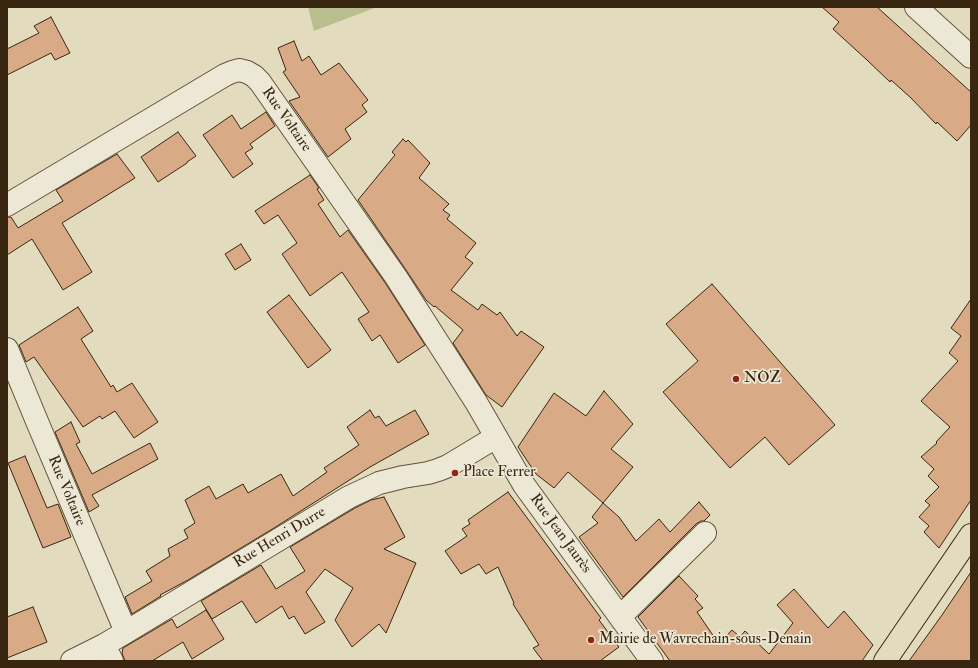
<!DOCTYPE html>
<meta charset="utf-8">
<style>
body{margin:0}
#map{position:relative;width:978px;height:668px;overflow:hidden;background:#e3dbbe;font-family:"IM FELL Double Pica",serif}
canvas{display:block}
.frame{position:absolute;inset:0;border:8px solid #382610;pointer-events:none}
</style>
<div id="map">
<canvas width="978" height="668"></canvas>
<div class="frame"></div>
</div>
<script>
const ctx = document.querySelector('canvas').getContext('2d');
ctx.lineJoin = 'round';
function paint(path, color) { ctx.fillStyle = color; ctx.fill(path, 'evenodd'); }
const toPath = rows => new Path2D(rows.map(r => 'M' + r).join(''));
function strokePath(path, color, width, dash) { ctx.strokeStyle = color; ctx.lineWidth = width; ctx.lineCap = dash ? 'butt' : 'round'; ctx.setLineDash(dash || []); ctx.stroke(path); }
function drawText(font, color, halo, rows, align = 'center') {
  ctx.font = font + ' "IM FELL Double Pica",serif'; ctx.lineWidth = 3.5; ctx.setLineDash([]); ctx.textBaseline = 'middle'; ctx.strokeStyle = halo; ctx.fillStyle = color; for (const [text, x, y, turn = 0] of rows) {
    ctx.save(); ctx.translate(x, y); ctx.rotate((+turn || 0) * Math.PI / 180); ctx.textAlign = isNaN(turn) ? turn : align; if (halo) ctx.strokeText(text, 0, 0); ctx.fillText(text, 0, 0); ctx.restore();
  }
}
paint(toPath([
 [308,7,377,7,314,31]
]), '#b9be8e');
const building = toPath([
 [822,7,877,7,971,92,971,125,957,141,937,122,936,124,911,98,891,80,890,82,867,60,833,29,839,22,822,7],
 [51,17,70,53,55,60,51,53,7,75,7,49,39,33,34,26,51,17],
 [294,41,302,61,309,56,321,75,339,63,368,100,362,105,367,112,345,129,351,139,328,157,289,101,300,97,283,72,286,70,278,48,294,41],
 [266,112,275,126,250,144,253,148,245,153,253,164,233,178,203,135,232,115,241,129,266,112],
 [178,132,196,156,187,162,187,163,158,182,141,157,178,132],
 [403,139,406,142,408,140,430,163,419,178,449,204,443,210,450,215,447,219,476,243,465,257,473,263,451,290,478,310,482,304,497,315,500,312,517,336,521,331,544,347,502,407,486,395,453,343,463,330,435,306,434,307,426,300,406,270,358,200,395,155,392,152,403,139],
 [117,154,135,178,62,223,92,272,63,290,32,239,7,255,7,217,11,217,18,228,63,201,56,190,117,154],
 [310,175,319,188,317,189,324,200,318,204,340,237,348,230,386,284,425,345,398,363,380,335,372,341,358,319,369,312,342,272,310,296,282,254,297,243,278,215,264,224,255,211,310,175],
 [241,244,251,260,235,270,225,254,241,244],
 [712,284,835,425,789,465,765,437,730,468,663,392,698,361,666,324,712,284],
 [289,295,331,350,308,368,267,312,289,295],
 [971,299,971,500,939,548,924,532,929,526,919,517,930,505,925,501,939,487,928,476,934,469,921,457,937,443,936,442,950,427,921,401,958,361,949,353,961,336,951,328,971,299],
 [78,307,93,331,81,339,111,387,113,385,117,392,132,383,158,422,134,438,115,411,102,419,100,416,83,427,34,357,26,362,19,345,78,307],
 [604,391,633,424,611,449,633,467,603,503,568,472,554,488,536,474,518,447,554,393,586,416,604,391],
 [370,410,375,418,379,416,386,426,415,410,429,434,370,467,274,528,188,580,160,595,161,596,132,614,125,597,152,581,146,571,170,556,168,549,188,538,184,530,195,523,185,500,209,486,216,499,243,484,248,493,281,474,293,496,327,472,324,468,359,445,347,427,370,410],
 [71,422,80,442,76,444,92,474,150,443,158,459,92,495,99,506,89,512,55,432,71,422],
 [25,456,47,508,58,504,71,537,43,548,8,463,25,456],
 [508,492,601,618,599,620,619,647,600,661,543,661,533,648,539,645,513,604,514,603,498,567,486,574,479,564,461,574,445,551,467,536,462,529,470,524,468,520,508,492],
 [384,497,405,537,384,549,416,563,386,633,379,624,352,647,335,620,353,588,325,569,306,592,325,622,305,634,294,616,289,619,282,606,256,623,242,601,212,619,201,601,261,565,276,589,305,571,290,547,355,508,371,500,384,497],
 [699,502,710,515,704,521,701,521,696,524,623,597,579,537,598,523,592,517,603,503,619,517,636,541,659,519,670,532,699,502],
 [971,572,971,661,909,661,942,615,971,572],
 [679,576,698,596,695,599,703,608,697,612,719,644,732,630,740,637,745,631,769,654,793,623,777,605,794,589,828,628,844,611,873,645,862,661,670,661,638,617,679,576],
 [33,607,47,642,7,658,7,617,33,607],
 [206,610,224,639,192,659,183,642,152,661,125,661,122,653,123,648,172,619,177,628,206,610]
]);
paint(building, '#d8aa85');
strokePath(building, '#382610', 1);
const minor = toPath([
 [916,7,971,57],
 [7,205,225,75,232,72,239,70,247,72,254,76,260,82,396,277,476,402,524,485,652,661],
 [7,349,36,419,126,632],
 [620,617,705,533],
 [104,645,112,661],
 [72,661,104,645,126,632,349,497,379,483,403,477,428,473,438,470,448,466,496,437]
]);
const major = toPath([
 [885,661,971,535]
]);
strokePath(minor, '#63533c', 24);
strokePath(major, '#382610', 24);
strokePath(minor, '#ede8d5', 22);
strokePath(major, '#e3dbbe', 22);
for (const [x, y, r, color] of [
 [736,379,4,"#8f2418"],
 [455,473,4,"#8f2418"],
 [591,640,4,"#8f2418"]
]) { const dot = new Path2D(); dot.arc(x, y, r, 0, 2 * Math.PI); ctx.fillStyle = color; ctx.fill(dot); strokePath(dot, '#ede8d5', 1.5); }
drawText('15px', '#382610', '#ede8d5', [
 ["Rue Voltaire",286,120,55],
 ["Rue Voltaire",66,491,67],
 ["Rue Jean Jaurès",560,534,54],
 ["Rue Henri Durre",280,538,-31]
]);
drawText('15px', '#382610', '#ede8d5', [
 ["NOZ",744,379],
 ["Place Ferrer",463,473],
 ["Mairie de Wavrechain-sous-Denain",599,640]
], 'left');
</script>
